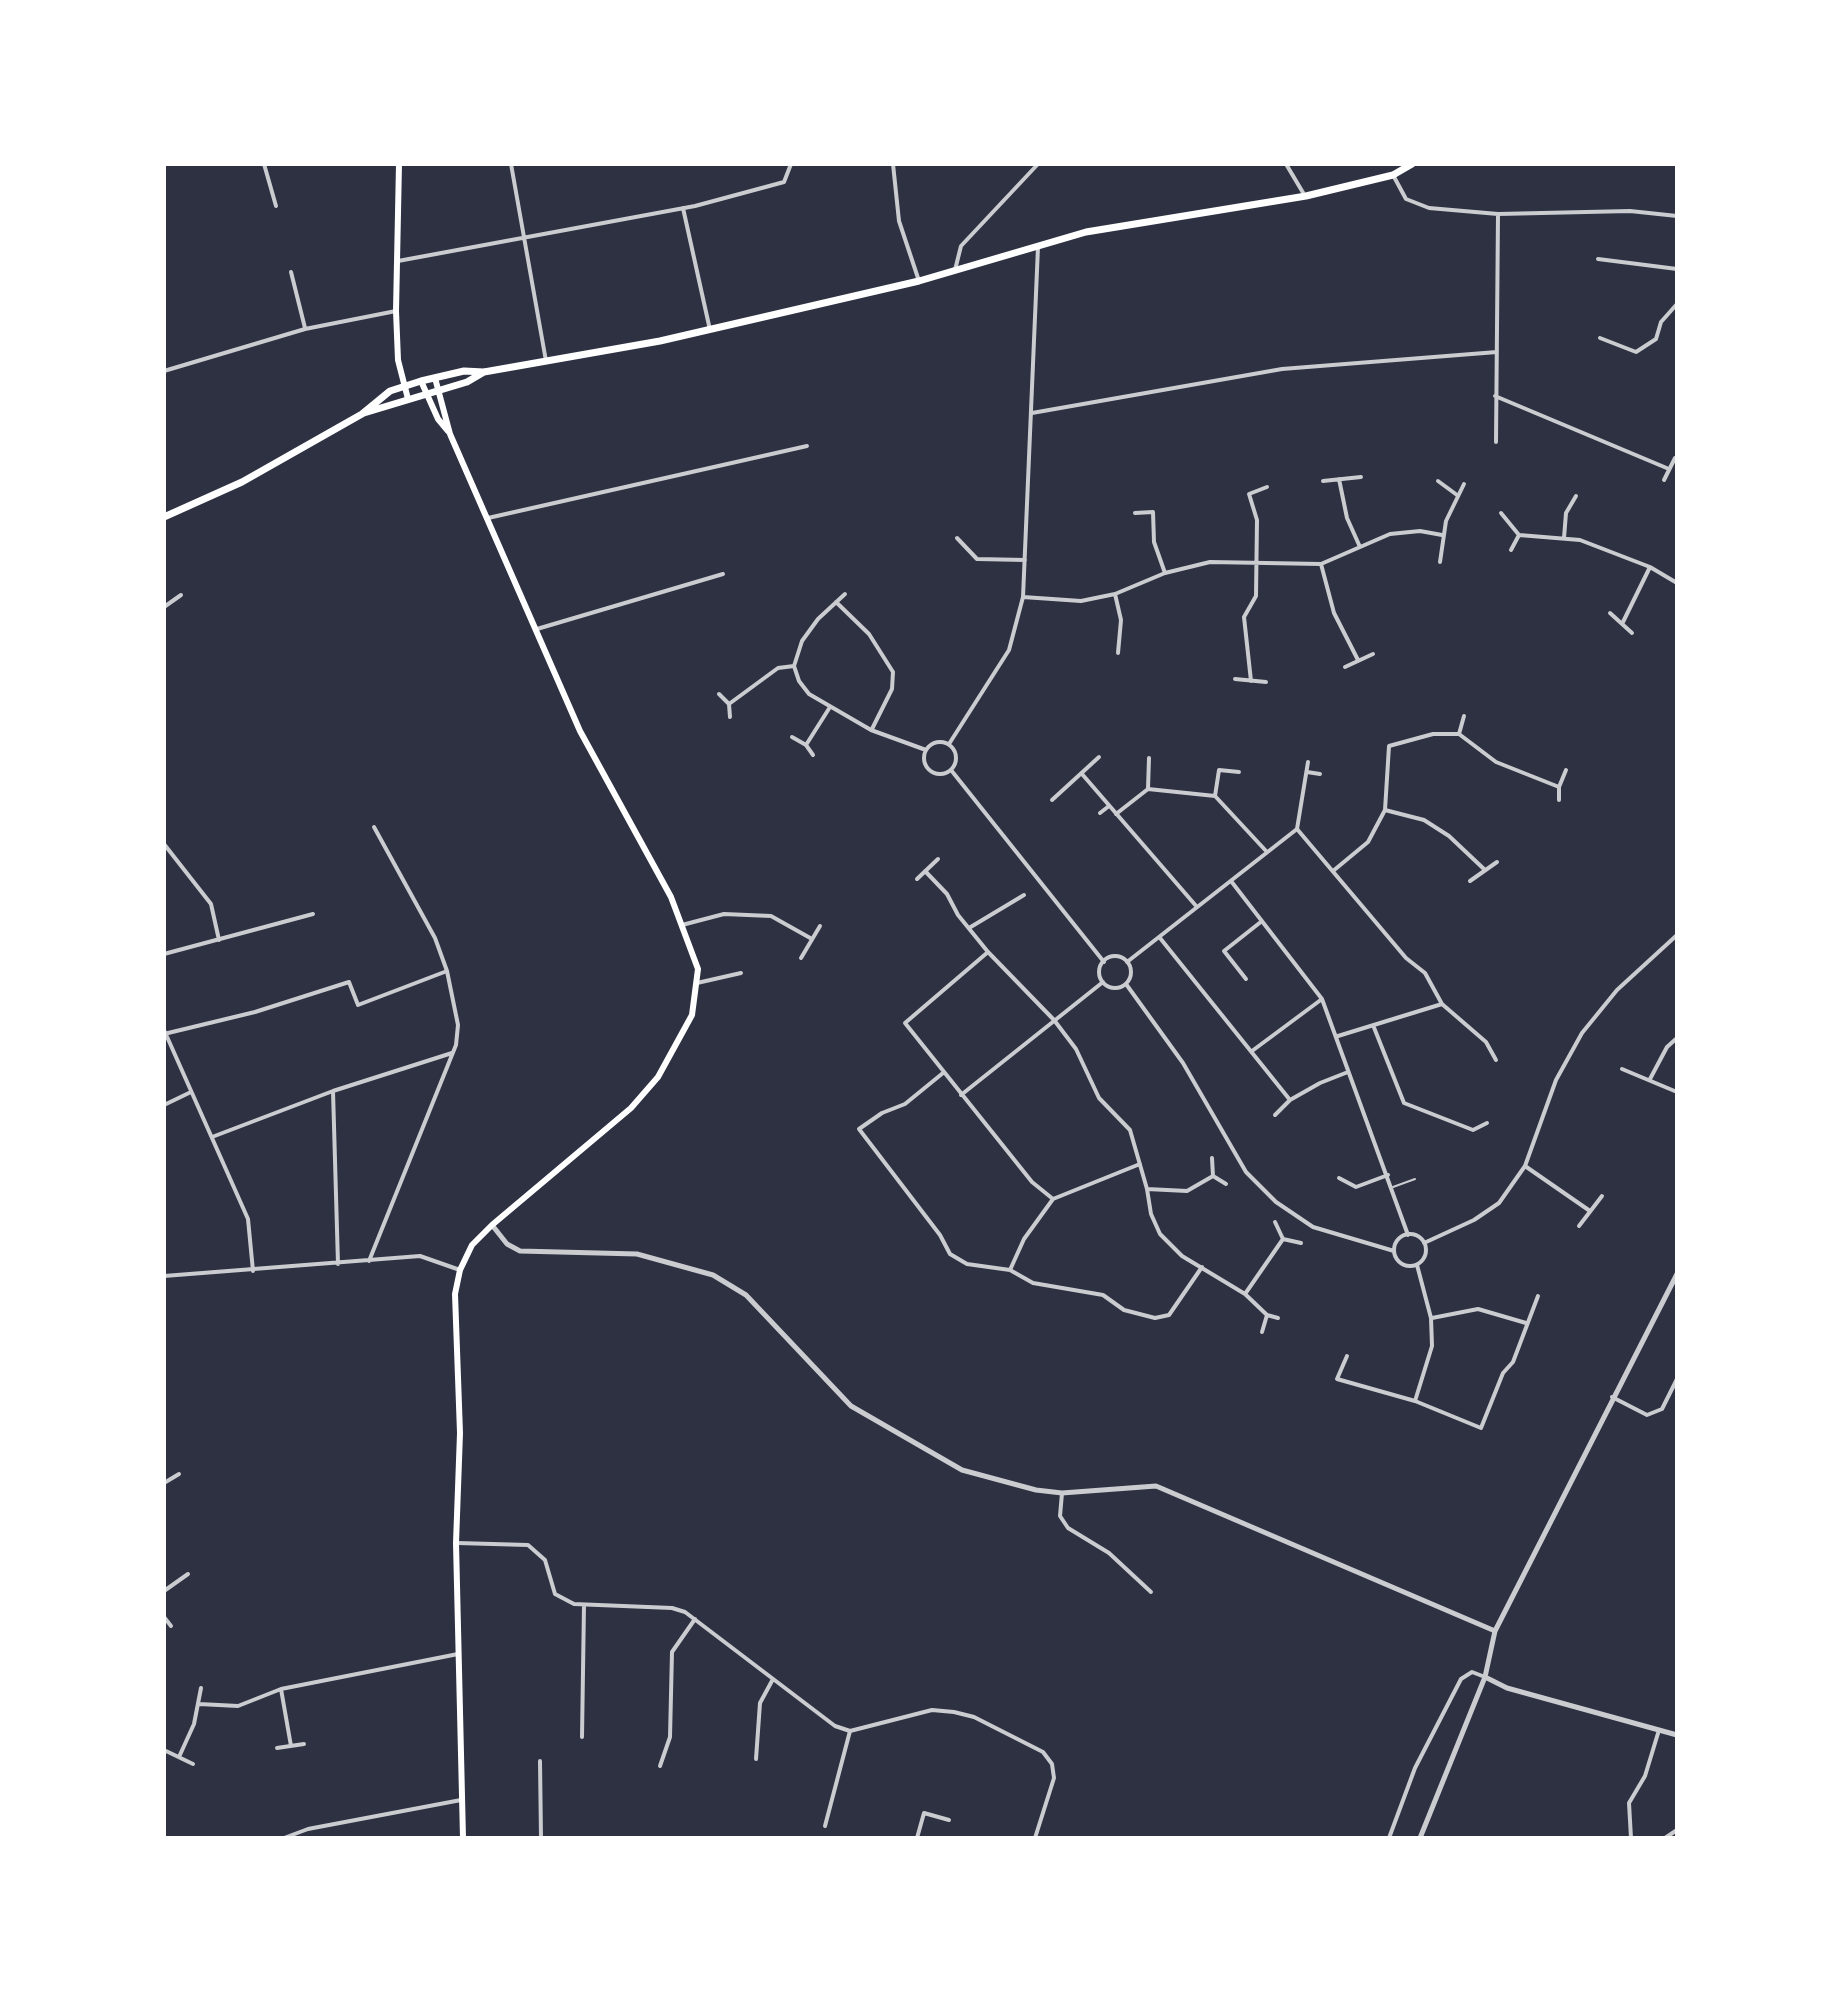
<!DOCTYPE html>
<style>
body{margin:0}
#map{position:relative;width:1841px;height:2002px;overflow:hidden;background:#2d3142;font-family:Figtree,sans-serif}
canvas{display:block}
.frame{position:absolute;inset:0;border:166px solid #fff;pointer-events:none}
</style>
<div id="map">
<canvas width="1841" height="2002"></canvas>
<div class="frame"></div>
</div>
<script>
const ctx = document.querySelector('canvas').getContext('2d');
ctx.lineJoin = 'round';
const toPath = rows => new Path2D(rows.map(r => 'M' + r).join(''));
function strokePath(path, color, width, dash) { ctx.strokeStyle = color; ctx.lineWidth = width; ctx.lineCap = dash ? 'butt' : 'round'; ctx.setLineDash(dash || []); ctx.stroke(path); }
strokePath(toPath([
 [1393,1187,1415,1179]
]), '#caccd0', 2);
strokePath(toPath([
 [264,164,276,206],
 [511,164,546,361],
 [893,164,899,221,919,281],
 [1286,164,1305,196],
 [1393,175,1406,199,1429,208,1498,214,1630,211,1677,216],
 [683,208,710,330],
 [1598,259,1677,269],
 [398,261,695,206,784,182,791,164],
 [955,270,961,246,1038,164],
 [291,272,305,328],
 [1600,338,1636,352,1656,339,1661,322,1677,304],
 [164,371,305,329,396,311],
 [1495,396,1669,469],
 [1032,413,1282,369,1497,352],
 [1496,442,1498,214],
 [1339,479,1347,518,1360,547],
 [1664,480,1675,458],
 [1323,481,1361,477],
 [1438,481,1457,495],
 [1135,513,1153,512,1154,542,1165,573],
 [1501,513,1519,535,1580,540,1650,567,1677,583],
 [488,518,807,446],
 [957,538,977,559,1025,560],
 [1564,538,1566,513,1576,496],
 [1511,550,1519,535],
 [1440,562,1446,521,1464,484],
 [1321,564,1334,613,1358,660],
 [1115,594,1121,620,1118,653],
 [1023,597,1081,601,1115,594,1165,573,1210,562,1321,564,1390,534,1420,531,1442,535],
 [836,602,869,634,893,672,892,689,872,729],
 [164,607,181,595],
 [1610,613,1632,633],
 [1623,622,1650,567],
 [537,629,723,574],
 [794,666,799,681,809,694,871,730,926,750],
 [794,666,802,641,818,619,845,594],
 [1345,667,1373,654],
 [1235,679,1266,682],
 [1251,681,1244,617,1256,596,1257,520,1249,494,1267,487],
 [719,694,729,704,730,717],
 [729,704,778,668,794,666],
 [1459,734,1464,716],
 [792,737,806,745,813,755],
 '924 758a16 16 0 1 1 32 0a16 16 0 1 1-32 0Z',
 [949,744,1009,650,1023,597,1038,247],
 [806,745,830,707],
 [951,770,1104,962],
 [1307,772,1320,774],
 [1082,774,1197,907],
 [1148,789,1149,758],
 [1215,796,1219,770,1239,772],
 [1052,800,1099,757],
 [1559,800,1559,787,1566,770],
 [1385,810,1424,820,1449,836,1485,870],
 [1100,813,1109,806],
 [1116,814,1148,789,1215,796,1267,852],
 [1297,829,1406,958,1425,973,1442,1004,1486,1042,1496,1060],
 [1297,829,1308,762],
 [164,844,211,904,219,940],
 [925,871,947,894,958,915,988,952,1054,1020,1076,1049,1099,1098,1130,1130,1147,1189,1151,1214,1160,1234,1182,1256,1245,1294,1267,1315,1262,1332],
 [1333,871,1368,842,1385,810,1389,746,1433,734,1459,734,1496,762,1559,787],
 [917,879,938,859],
 [1231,881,1322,999,1408,1235],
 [1470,881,1497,862],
 [682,925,724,914,771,916,812,939],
 [969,928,1024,895],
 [1160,938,1290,1100],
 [988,952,905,1023,1032,1182,1053,1199],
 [164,954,313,914],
 '1099 972a16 16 0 1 1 32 0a16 16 0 1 1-32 0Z',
 [801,958,820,926],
 [1127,962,1297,829],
 [1246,979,1224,951,1262,921],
 [697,983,741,973],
 [1126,984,1183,1063,1246,1172,1276,1202,1313,1227,1394,1251],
 [1373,1025,1404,1103,1473,1130,1487,1123],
 [164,1030,248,1219,253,1271],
 [164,1034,255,1012,349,982,358,1005,447,971],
 [1338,1036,1442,1004],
 [1252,1051,1322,999],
 [1622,1069,1677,1092],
 [943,1073,905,1104,882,1113,859,1129,940,1235,950,1254,967,1264,1010,1270,1033,1283,1103,1295,1124,1310,1155,1318,1169,1315,1202,1267],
 [1650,1079,1667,1047,1677,1038],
 [333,1091,338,1264],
 [961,1095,1103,982],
 [164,1105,191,1092],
 [1275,1115,1290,1100,1320,1083,1348,1072],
 [212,1137,333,1091,452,1053],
 [1212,1158,1213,1176,1226,1184],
 [1525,1166,1590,1211],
 [1339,1178,1356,1187,1388,1175],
 [1147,1189,1187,1191,1213,1176],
 [1275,1222,1283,1239,1301,1243],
 [1579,1226,1602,1196],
 '1394 1250a16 16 0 1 1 32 0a16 16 0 1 1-32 0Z',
 [1424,1243,1474,1220,1499,1203,1525,1166,1556,1080,1582,1033,1617,990,1677,935],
 [369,1261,456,1045,458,1025,447,971,435,938,374,827],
 [1010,1270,1024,1239,1053,1199,1140,1164],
 [164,1276,420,1256,460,1270],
 [1245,1294,1283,1239],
 [1267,1315,1278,1318],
 [1432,1318,1478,1309,1526,1323],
 [1347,1356,1337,1379,1415,1401,1432,1346,1431,1318,1417,1265],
 [1612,1397,1647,1415,1662,1409,1677,1379],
 [1415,1401,1481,1428,1503,1373,1513,1362,1538,1296],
 [164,1483,179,1474],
 [1062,1493,1060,1516,1068,1528,1109,1553,1151,1592],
 [457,1543,528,1545,545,1560,555,1594,574,1604,672,1608,685,1612,835,1726,850,1731,932,1710,954,1712,974,1717,1043,1752,1052,1764,1054,1778,1035,1838],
 [164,1591,188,1574],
 [164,1617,171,1626],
 [281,1689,291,1746],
 [199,1704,238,1706,281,1689,458,1654],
 [582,1737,584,1605],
 [277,1748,304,1744],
 [166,1751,193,1764],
 [179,1757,194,1724,201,1688],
 [756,1759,760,1703,773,1679],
 [540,1761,541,1838],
 [660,1766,670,1737,672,1652,695,1619],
 [825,1826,850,1731],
 [284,1838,308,1829,461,1800],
 [917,1838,924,1813,949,1820],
 [1389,1838,1415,1768,1461,1679,1472,1672,1485,1677],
 [1631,1838,1629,1803,1645,1776,1659,1730],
 [1665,1838,1677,1830]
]), '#caccd0', 4);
strokePath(toPath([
 [492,1225,507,1244,520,1251,637,1254,713,1275,746,1295,851,1406,962,1470,1036,1490,1062,1493,1156,1486,1495,1631],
 [1485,1677,1507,1688,1677,1735],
 [1420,1838,1485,1677,1495,1631,1677,1274]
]), '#caccd0', 5);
strokePath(toPath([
 [399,164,396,311,398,360,408,399],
 [435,378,450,434,580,731,671,897,698,969,692,1015,658,1077,631,1108,492,1225,472,1245,460,1270,455,1294,460,1433,456,1543,463,1838],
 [421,381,438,419,448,431]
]), '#fff', 6);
strokePath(toPath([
 [364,413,467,382,484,372],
 [164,517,242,482,362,414,390,391,421,381,464,371,484,372,660,341,919,281,1086,232,1306,196,1393,175,1412,164]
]), '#fff', 7);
</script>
